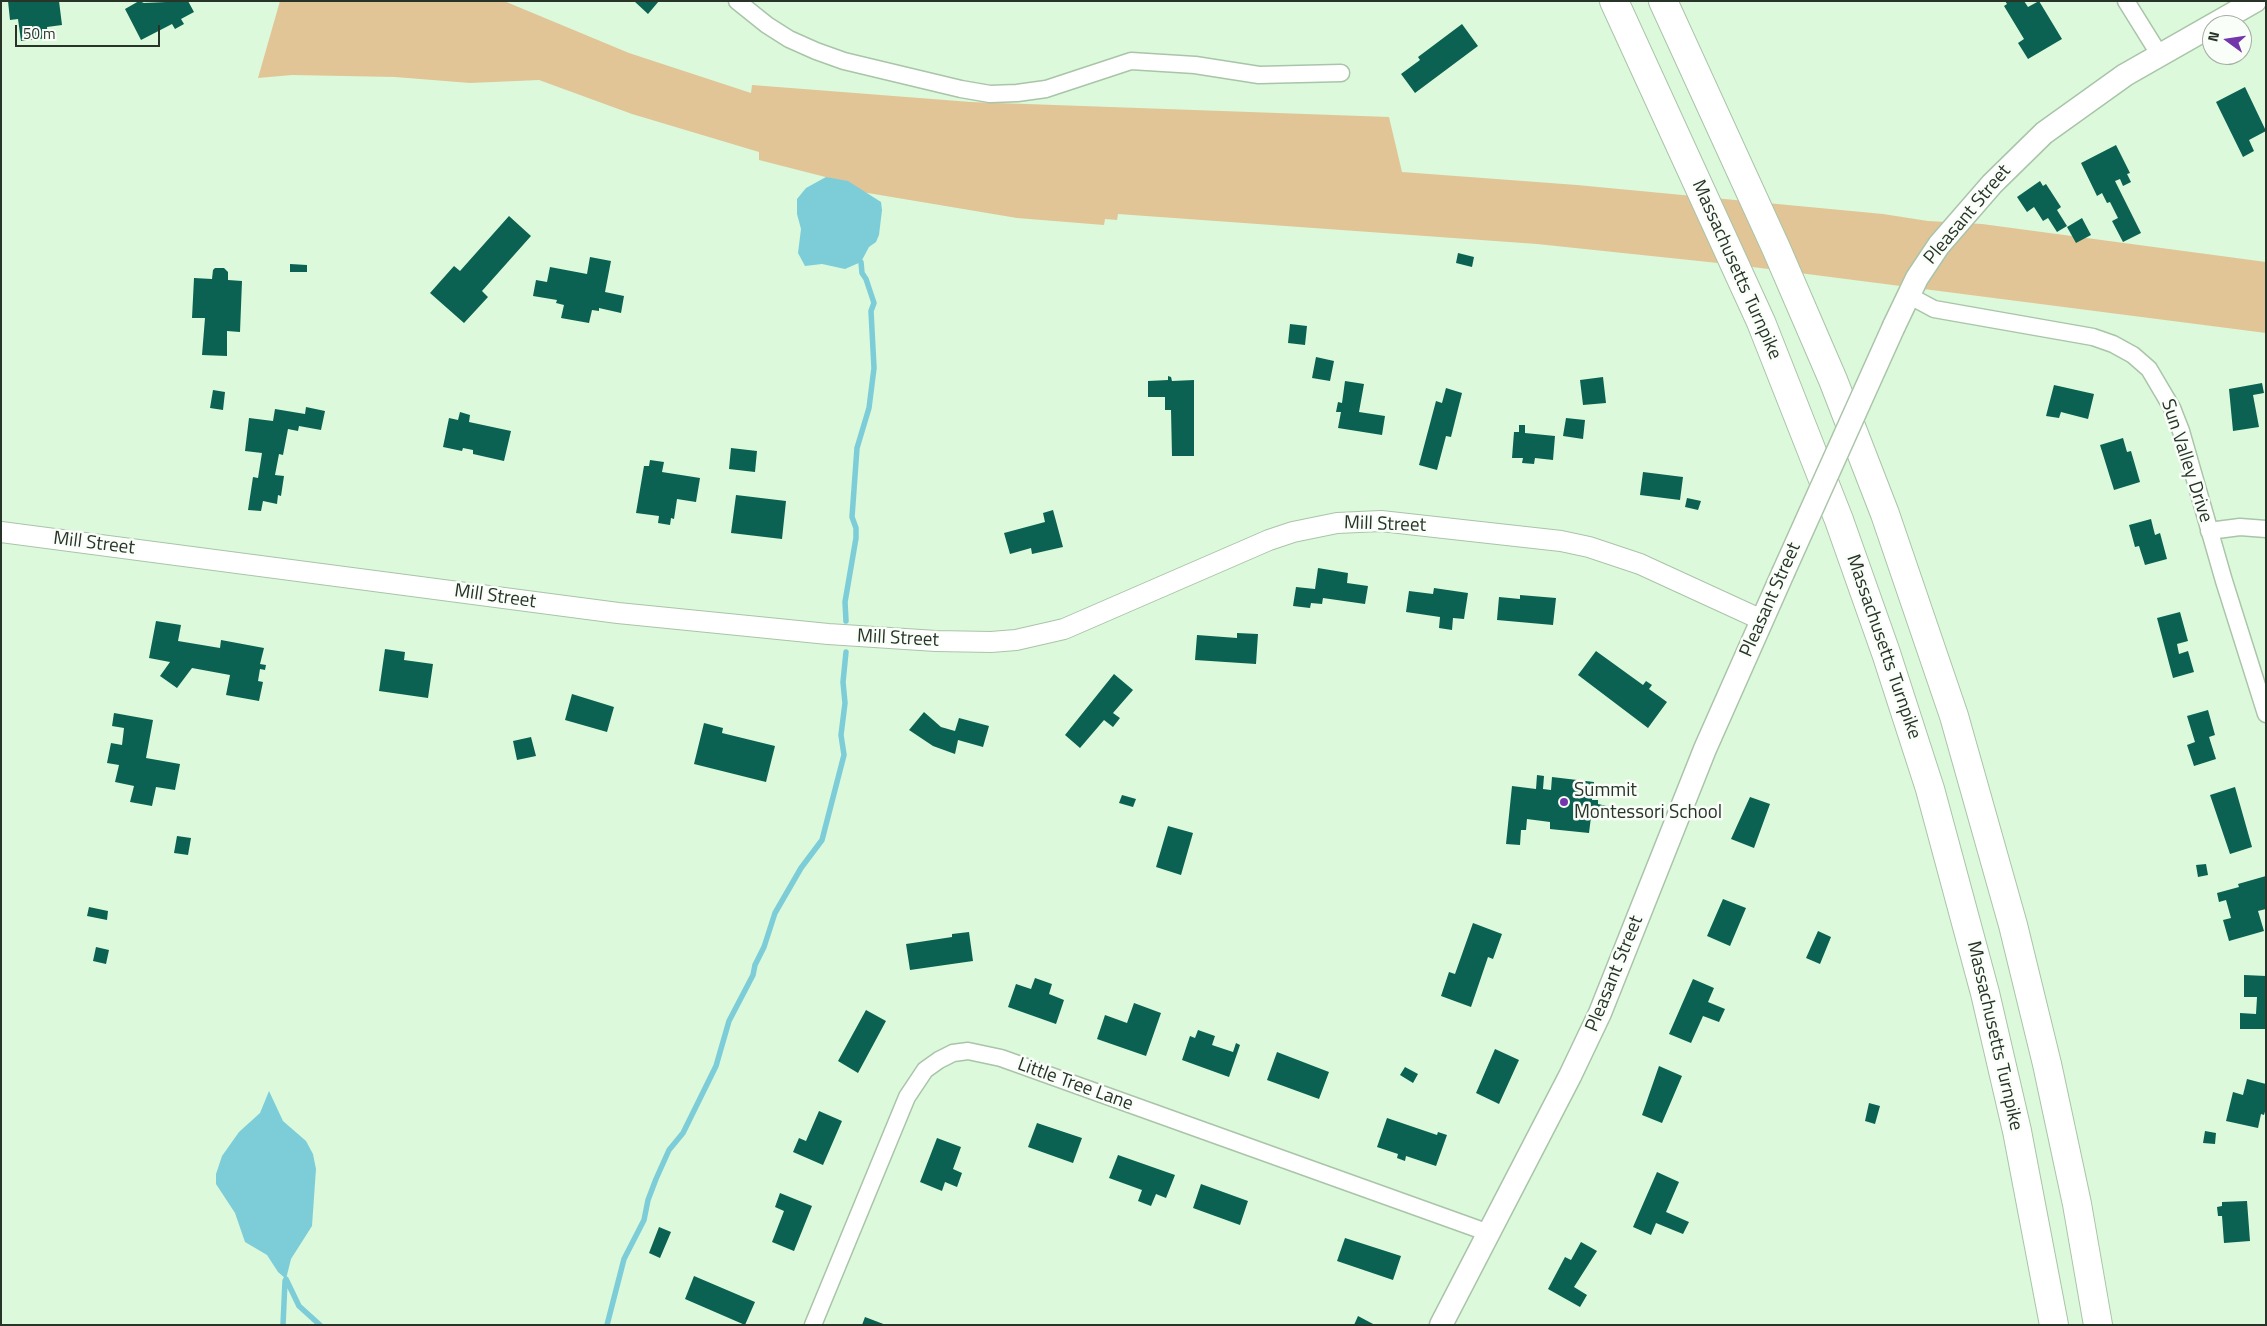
<!DOCTYPE html>
<style>
body{margin:0}
#map{position:relative;width:2267px;height:1326px;overflow:hidden;background:#dcf9db;font-family:"Titillium Web",sans-serif}
canvas{display:block}
.frame{position:absolute;inset:0;border:2px solid #293429;pointer-events:none}
.north{position:absolute;left:2202px;top:15px;width:50px;height:50px;box-sizing:border-box;background:#f9fef8;border:1px solid #a6ada5;border-radius:50%;rotate:284deg;font-size:14px;font-weight:700;line-height:20px;text-align:center;color:#293429}
.north::after{content:'';display:block;margin:auto;width:18px;height:22px;background:#7436ab;clip-path:polygon(50% 0,100% 100%,50% 72%,0 100%)}
.scale{position:absolute;left:15px;top:25px;width:145px;height:22px;box-sizing:border-box;border:2px solid #293429;border-top:0;padding-left:6px;font-size:15px;line-height:18px;white-space:nowrap;color:#293429;-webkit-text-stroke:4px #f9fef8;paint-order:stroke}
</style>
<div id="map">
<canvas width="2267" height="1326"></canvas>
<div class="frame"></div>
<div class="north">N</div>
<div class="scale">50 m</div>
</div>
<script>
const ctx = document.querySelector('canvas').getContext('2d');
ctx.lineJoin = 'round';
function paint(path, color) { ctx.fillStyle = color; ctx.fill(path, 'evenodd'); }
const toPath = rows => new Path2D(rows.map(r => 'M' + r).join(''));
function strokePath(path, color, width, dash) { ctx.strokeStyle = color; ctx.lineWidth = width; ctx.lineCap = dash ? 'butt' : 'round'; ctx.setLineDash(dash || []); ctx.stroke(path); }
function drawText(font, color, halo, rows, align = 'center') {
  ctx.font = font + ' "Titillium Web",sans-serif'; ctx.lineWidth = 5; ctx.setLineDash([]); ctx.textBaseline = 'middle'; ctx.strokeStyle = halo; ctx.fillStyle = color; for (const [text, x, y, turn = 0] of rows) {
    ctx.save(); ctx.translate(x, y); ctx.rotate((+turn || 0) * Math.PI / 180); ctx.textAlign = isNaN(turn) ? turn : align; if (halo) ctx.strokeText(text, 0, 0); ctx.fillText(text, 0, 0); ctx.restore();
  }
}
paint(toPath([
 [280,1,504,1,629,53,751,93,752,85,971,102,1389,117,1402,172,1577,185,1883,214,1928,221,1982,224,2266,262,2266,333,1737,265,1537,244,1118,214,1117,220,1105,219,1104,225,1017,218,844,189,845,182,759,160,759,152,632,114,539,80,470,83,395,77,292,75,258,78]
]), '#e1c597');
paint(toPath([
 [826,177,848,181,881,202,882,210,879,235,876,242,869,247,861,262,845,269,822,264,805,266,798,253,801,229,797,214,797,199,806,188],
 [269,1091,283,1121,306,1141,313,1154,316,1169,312,1226,291,1259,286,1279,278,1272,267,1255,245,1242,235,1213,216,1184,216,1174,222,1156,239,1132,260,1113]
]), '#7dcdd9');
strokePath(toPath([
 [846,621,845,602,856,538,856,528,852,517,857,448,869,408,874,368,871,311,874,303,866,279,862,273,861,262],
 [286,1279,299,1306,320,1325],
 [283,1325,285,1281],
 [607,1325,624,1259,644,1220,648,1200,656,1179,669,1150,683,1133,716,1066,729,1021,753,975,755,965,764,947,775,913,801,868,822,840,844,755,841,735,845,703,843,682,846,652]
]), '#7dcdd9', 5.5);
paint(toPath([
 [8,1,59,1,62,25,47,27,48,38,21,41,18,19,10,20],
 [139,1,144,3,188,1,194,12,181,19,184,24,175,29,172,24,141,40,125,9],
 [634,1,659,1,648,14],
 [2005,1,2024,1,2028,7,2039,1,2062,39,2028,59,2018,43,2024,39,2004,6,2007,4],
 [1462,24,1478,46,1415,93,1401,74,1420,60,1418,57],
 [2245,87,2266,131,2249,140,2254,151,2243,157,2216,102],
 [2116,145,2130,173,2127,174,2131,182,2123,186,2120,179,2115,181,2141,233,2123,242,2112,221,2118,218,2110,202,2107,203,2102,193,2097,196,2081,163],
 [2040,181,2043,186,2046,184,2061,207,2057,210,2067,226,2057,232,2048,218,2043,221,2034,207,2027,212,2017,197],
 [509,216,531,236,482,291,488,297,464,323,430,293,454,266,460,271],
 [2082,218,2091,235,2076,243,2067,227],
 [1458,253,1474,257,1472,267,1456,263],
 [590,257,611,261,605,292,624,296,621,313,599,308,599,311,592,310,589,323,561,318,564,305,556,303,557,300,533,296,536,280,547,282,550,267,587,274],
 [290,264,307,265,307,272,290,272],
 [215,268,224,268,228,272,228,280,242,281,240,332,227,331,227,356,202,355,205,318,192,318,194,278,212,279,213,270],
 [1290,324,1307,326,1305,345,1288,343],
 [1316,357,1334,361,1330,381,1312,378],
 [1168,376,1171,377,1172,381,1194,380,1194,456,1172,456,1171,410,1165,410,1165,397,1148,397,1148,381,1168,380],
 [1603,377,1606,403,1583,405,1580,380],
 [1345,381,1364,384,1359,412,1385,416,1382,435,1338,428,1341,412,1336,412,1338,402,1342,403],
 [2262,383,2264,393,2253,395,2259,427,2233,431,2229,389],
 [2054,385,2094,394,2088,419,2061,412,2059,418,2046,416],
 [1446,388,1462,393,1451,437,1446,436,1437,470,1419,465,1436,401,1442,403],
 [213,390,225,392,223,410,210,408],
 [306,407,325,411,321,430,299,426,298,431,288,429,283,455,279,454,275,475,284,476,281,496,278,495,277,504,263,501,261,511,248,510,253,477,258,478,262,453,245,451,249,418,273,421,275,409,305,414],
 [460,412,470,415,469,422,511,431,504,461,473,454,473,450,463,448,462,451,443,447,449,418,458,420],
 [1566,418,1585,420,1583,439,1563,436],
 [1519,425,1525,425,1525,433,1555,436,1553,460,1535,458,1534,464,1522,463,1523,458,1512,458,1514,432,1519,432],
 [2123,438,2127,452,2131,451,2140,482,2114,490,2100,445],
 [731,448,757,451,755,472,729,469],
 [650,460,664,462,662,472,700,478,696,502,677,499,674,519,671,518,670,525,658,523,659,516,636,513,644,466,649,466],
 [1643,472,1683,477,1680,500,1640,495],
 [736,495,786,501,782,539,731,533],
 [1687,498,1701,501,1698,510,1685,507],
 [1053,510,1063,547,1032,554,1031,548,1010,554,1004,533,1045,522,1043,513],
 [2151,519,2155,535,2160,533,2167,559,2145,565,2139,546,2135,547,2129,525],
 [1318,568,1348,573,1347,583,1368,586,1365,604,1323,598,1322,604,1311,603,1310,608,1293,606,1296,587,1315,589],
 [1434,588,1468,593,1464,619,1453,618,1452,630,1439,628,1440,617,1406,612,1409,591,1433,594],
 [1520,595,1556,598,1553,625,1497,620,1499,597,1520,599],
 [2180,612,2188,641,2177,644,2179,654,2188,651,2194,672,2173,678,2157,618],
 [156,621,181,625,178,641,220,648,221,640,264,648,260,664,266,665,265,670,260,669,258,681,263,682,259,701,226,695,230,675,192,668,177,688,160,676,170,662,149,658],
 [1237,633,1258,634,1256,664,1195,660,1197,635,1237,638],
 [385,649,405,652,404,660,433,664,428,698,379,691],
 [1596,651,1643,685,1646,681,1652,685,1649,689,1667,702,1648,728,1578,675],
 [1114,674,1133,690,1113,713,1120,718,1113,727,1104,720,1080,748,1065,735],
 [572,694,614,707,607,732,565,720],
 [2208,710,2215,735,2209,737,2216,759,2194,766,2187,745,2195,742,2187,716],
 [924,712,941,727,955,731,959,718,989,726,983,747,958,740,955,754,933,746,909,730],
 [114,713,153,720,146,758,180,764,175,790,156,787,152,806,130,802,134,786,115,782,119,765,107,763,111,743,122,745,124,728,112,726],
 [704,723,723,728,722,733,775,746,766,782,694,764],
 [531,737,536,756,517,760,513,741],
 [1537,775,1544,776,1543,789,1551,790,1552,777,1594,782,1592,800,1598,800,1598,804,1607,806,1606,818,1591,817,1589,833,1550,829,1550,822,1527,819,1526,830,1521,830,1520,845,1506,844,1512,786,1536,789],
 [2235,787,2252,847,2230,854,2210,795],
 [1122,795,1136,799,1133,807,1119,803],
 [1750,797,1770,804,1754,848,1731,839],
 [1168,826,1193,833,1181,875,1156,867],
 [177,836,191,838,188,855,174,853],
 [2206,864,2208,875,2198,877,2196,865],
 [2266,876,2266,909,2258,911,2264,931,2229,941,2223,920,2231,918,2226,900,2219,902,2217,893,2239,887,2238,884],
 [1723,899,1746,908,1730,946,1707,936],
 [89,907,108,911,107,920,87,916],
 [1473,923,1502,934,1493,959,1488,957,1471,1007,1441,996,1449,972,1455,974],
 [1818,931,1831,937,1820,964,1806,958],
 [969,932,973,961,910,970,906,944,952,937,952,934],
 [96,947,109,950,106,964,93,961],
 [2244,975,2266,976,2266,1029,2240,1029,2240,1013,2256,1014,2257,997,2244,997],
 [1035,978,1052,984,1049,994,1064,1000,1056,1024,1008,1007,1016,984,1031,989],
 [1693,979,1714,988,1708,1002,1725,1009,1719,1022,1703,1016,1691,1043,1669,1034],
 [1134,1003,1161,1013,1146,1056,1097,1039,1105,1015,1127,1023],
 [866,1010,886,1021,858,1073,838,1061],
 [1198,1030,1215,1036,1212,1045,1233,1052,1236,1043,1240,1045,1229,1077,1182,1060,1190,1036,1195,1038],
 [1495,1049,1519,1060,1499,1104,1476,1093],
 [1277,1052,1329,1072,1319,1099,1267,1080],
 [1659,1066,1682,1076,1662,1123,1642,1115],
 [1405,1067,1418,1074,1413,1083,1400,1075],
 [2247,1079,2266,1084,2266,1108,2264,1115,2261,1114,2258,1128,2226,1121,2233,1092,2243,1095],
 [1869,1103,1880,1106,1875,1124,1865,1121],
 [819,1111,842,1121,823,1165,793,1152,799,1138,806,1141],
 [1387,1118,1437,1135,1438,1132,1447,1135,1436,1166,1406,1156,1405,1161,1397,1158,1398,1154,1377,1147],
 [1037,1123,1082,1138,1073,1163,1028,1147],
 [2205,1131,2216,1133,2215,1144,2203,1143],
 [937,1138,961,1147,953,1169,962,1173,957,1187,945,1182,942,1191,920,1182],
 [1118,1155,1175,1175,1166,1198,1156,1194,1151,1206,1138,1201,1142,1190,1109,1178],
 [1657,1172,1679,1182,1666,1212,1689,1222,1683,1234,1656,1223,1651,1235,1633,1227],
 [1201,1184,1248,1201,1240,1225,1193,1208],
 [780,1193,812,1206,794,1251,772,1242,784,1211,775,1207],
 [2247,1201,2250,1241,2224,1243,2222,1216,2218,1216,2217,1207,2222,1206,2222,1202],
 [659,1227,671,1232,660,1258,649,1253],
 [1345,1238,1401,1256,1393,1280,1337,1261],
 [1581,1242,1597,1251,1574,1287,1587,1295,1580,1307,1548,1289,1565,1257,1571,1260],
 [694,1276,755,1302,745,1325,685,1299],
 [1358,1316,1375,1325,1354,1325],
 [865,1317,886,1325,862,1325]
]), '#0b6252');
const minor = toPath([
 [737,1,767,25,789,39,816,51,844,61,961,89,990,94,1017,93,1046,89,1131,61,1195,65,1259,75,1341,73],
 [2126,1,2159,54],
 [1908,295,1934,309,1951,312,2093,337,2113,344,2133,355,2149,369,2172,408,2181,431,2224,581,2266,714],
 [2209,531,2240,527,2266,529],
 [813,1325,907,1097,925,1070,939,1060,953,1053,968,1051,1001,1058,1489,1233]
]);
const tertiary = toPath([
 [1,532,618,613,828,634,936,641,991,642,1016,640,1064,629,1269,540,1293,532,1337,523,1381,521,1561,541,1589,547,1640,564,1762,620]
]);
const secondary = toPath([
 [1894,326,1917,278,1939,245,1992,184,2044,133,2125,75,2255,1],
 [1441,1325,1570,1076,1600,1013,1705,749,1783,573]
]);
const motorway = toPath([
 [1614,1,1761,322,1839,520,1886,653,1930,789,1985,993,2017,1131,2054,1325],
 [1663,1,1776,248,1833,380,1885,514,1954,716,2013,925,2047,1064,2077,1204,2098,1325]
]);
strokePath(minor, '#a9c4a8', 19);
strokePath(tertiary, '#a9c4a8', 22);
strokePath(secondary, '#a9c4a8', 25);
strokePath(motorway, '#a9c4a8', 30);
strokePath(minor, '#fff', 16);
strokePath(tertiary, '#fff', 20);
strokePath(secondary, '#fff', 22);
strokePath(motorway, '#fff', 28);
const secondaryBridge = toPath([
 [1783,573,1894,326]
]);
strokePath(secondaryBridge, '#a9c4a8', 25, []);
strokePath(secondaryBridge, '#fff', 22);
for (const [x, y, r, color] of [
 [1564,802,5,"#7436ab"]
]) { const dot = new Path2D(); dot.arc(x, y, r, 0, 2 * Math.PI); ctx.fillStyle = color; ctx.fill(dot); strokePath(dot, '#f9fef8', 2); }
drawText('19px', '#293429', '#f9fef8', [
 ["Pleasant Street",1968,215,-50],
 ["Massachusetts Turnpike",1736,270,66],
 ["Sun Valley Drive",2186,461,72],
 ["Mill Street",1385,525,2],
 ["Mill Street",94,544,7],
 ["Mill Street",495,597,8],
 ["Pleasant Street",1771,600,-66],
 ["Mill Street",898,639,3],
 ["Massachusetts Turnpike",1883,647,71],
 ["Pleasant Street",1615,974,-68],
 ["Massachusetts Turnpike",1994,1036,77],
 ["Little Tree Lane",1075,1085,20]
]);
drawText('19px', '#293429', '#f9fef8', [
 ["Summit",1574,791],
 ["Montessori School",1574,813]
], 'left');
</script>
